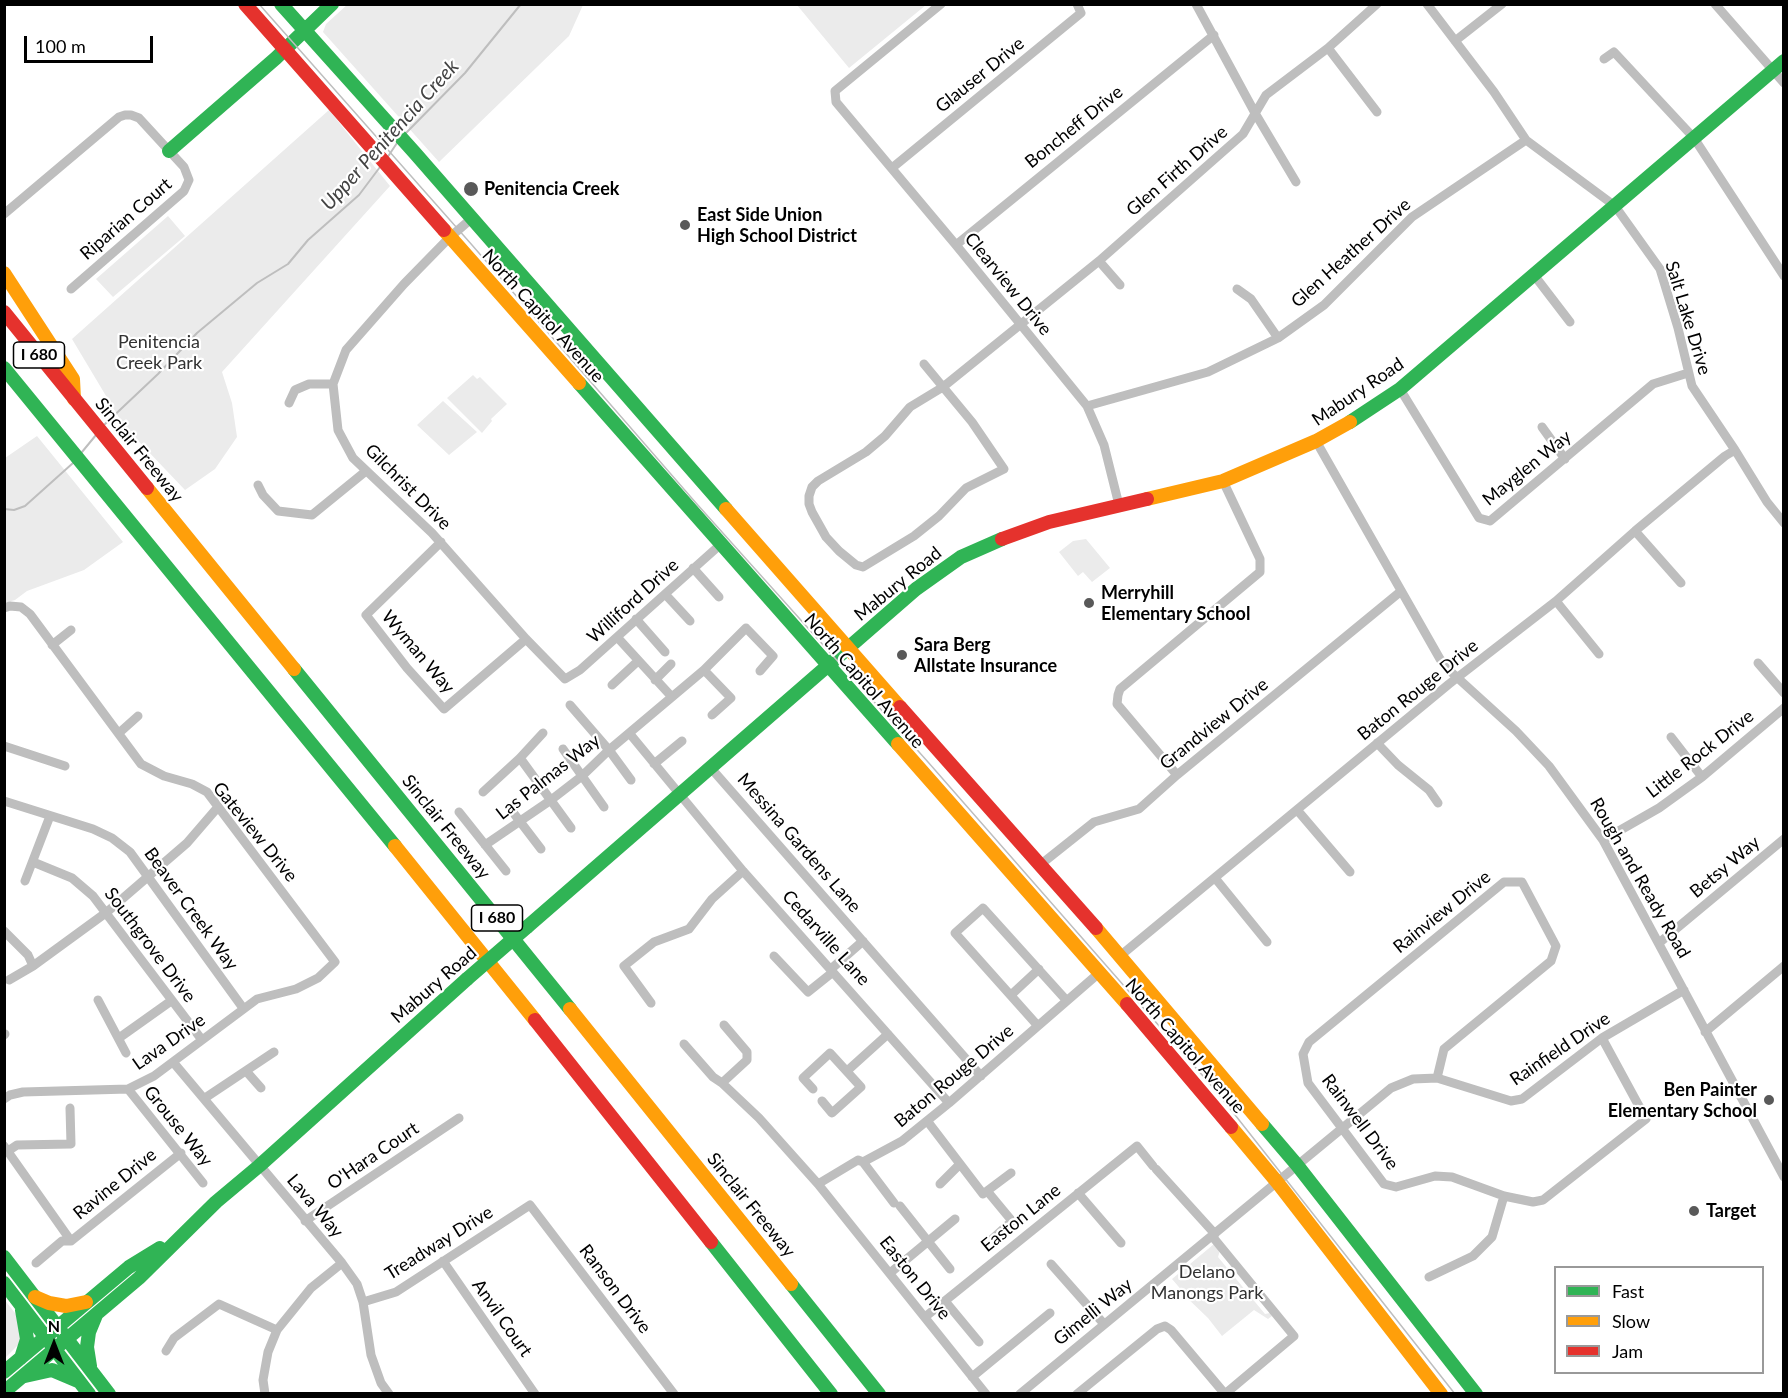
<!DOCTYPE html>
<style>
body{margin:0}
#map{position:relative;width:1788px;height:1398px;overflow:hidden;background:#fff;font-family:Lato,sans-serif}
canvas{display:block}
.frame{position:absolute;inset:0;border:6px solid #000;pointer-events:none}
.legend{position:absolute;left:1554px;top:1266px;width:210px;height:108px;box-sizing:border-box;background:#fff;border:2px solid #999;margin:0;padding:8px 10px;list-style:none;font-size:18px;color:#000}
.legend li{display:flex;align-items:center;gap:12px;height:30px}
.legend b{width:30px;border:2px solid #999}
.north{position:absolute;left:24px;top:1314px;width:60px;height:60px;-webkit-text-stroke:4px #fff;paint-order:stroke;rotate:0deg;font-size:16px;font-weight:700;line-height:24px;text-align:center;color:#000}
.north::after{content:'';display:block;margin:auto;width:21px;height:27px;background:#000;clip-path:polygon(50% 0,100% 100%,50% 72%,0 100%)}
.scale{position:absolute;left:24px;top:36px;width:129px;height:27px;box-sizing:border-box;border:3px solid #000;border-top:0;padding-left:8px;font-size:18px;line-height:21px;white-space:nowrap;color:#000;-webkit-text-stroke:4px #fff;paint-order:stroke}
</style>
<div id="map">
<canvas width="1788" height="1398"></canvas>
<div class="frame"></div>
<ul class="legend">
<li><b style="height:8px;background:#30b455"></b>Fast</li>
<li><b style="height:8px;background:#ff9f0a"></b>Slow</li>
<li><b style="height:8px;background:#e5322d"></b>Jam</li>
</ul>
<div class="north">N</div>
<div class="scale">100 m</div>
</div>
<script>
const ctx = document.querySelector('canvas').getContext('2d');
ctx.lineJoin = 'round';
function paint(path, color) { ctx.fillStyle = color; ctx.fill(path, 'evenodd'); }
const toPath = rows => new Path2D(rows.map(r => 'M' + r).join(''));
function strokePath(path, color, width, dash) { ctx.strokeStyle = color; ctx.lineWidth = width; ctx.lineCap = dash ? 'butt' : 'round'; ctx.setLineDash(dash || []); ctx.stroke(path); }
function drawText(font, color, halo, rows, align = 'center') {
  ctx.font = font + ' Lato,sans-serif'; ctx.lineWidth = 4.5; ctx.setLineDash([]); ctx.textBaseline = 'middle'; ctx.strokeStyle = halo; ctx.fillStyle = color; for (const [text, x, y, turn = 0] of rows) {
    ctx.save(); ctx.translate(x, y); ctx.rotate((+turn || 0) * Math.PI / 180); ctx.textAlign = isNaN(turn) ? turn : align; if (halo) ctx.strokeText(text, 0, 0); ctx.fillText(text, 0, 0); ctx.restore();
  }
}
paint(toPath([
 [348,4,583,4,583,5,569,36,439,162,323,32,326,24],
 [797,5,926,5,849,68],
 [329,110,390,186,222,372,232,403,237,437,215,469,185,490,124,426,72,339],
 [168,216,185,236,113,297,96,279],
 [473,375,477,379,480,377,507,404,491,419,492,421,482,433,447,398],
 [443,401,477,432,449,455,417,425],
 [37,436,123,542,84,570,27,591,15,600,5,603,5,458],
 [1086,539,1110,568,1092,582,1083,572,1078,576,1059,552,1073,541],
 [1214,1244,1220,1250,1218,1257,1265,1314,1270,1313,1272,1316,1268,1319,1254,1310,1222,1336,1208,1318,1183,1294,1184,1293,1172,1279],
 [4,1299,22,1322,23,1334,19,1344,5,1358]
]), '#ebebeb');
strokePath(toPath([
 [405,134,465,73,521,4],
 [387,158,397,143],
 [105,424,158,374,197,333,257,283,288,264,308,240,359,195,380,167],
 [82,452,96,435],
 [4,509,14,510,25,506,73,463]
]), '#bebebe', 2);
strokePath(toPath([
 [941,4,835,91,836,102,956,245,1087,406,1104,445,1119,505],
 [1196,4,1255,113,1296,182],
 [1427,4,1494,92,1526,140,1615,206,1660,269,1678,328,1692,386,1735,450,1767,502,1784,523],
 [1715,4,1784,83],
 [1455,41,1502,4],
 [1328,48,1377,112],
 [1604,59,1614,52,1694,138,1784,276],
 [892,168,1081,13,1077,4],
 [4,214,119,117,125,115,131,115,139,118,184,167,189,180,184,191,71,289],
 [471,219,449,238,404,284,346,350,333,384,338,430,353,458,432,533,526,639,565,679,580,670,721,544],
 [956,245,1214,35],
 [1099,261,1120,285],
 [1534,275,1570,322],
 [1237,289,1251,299,1278,338],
 [924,364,943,387,972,422,1004,469,966,488,939,516,914,536,863,567,856,565,839,551,826,537,812,512,809,504,809,496,812,487,818,481,866,452,885,436,910,407,943,387,1099,261,1243,134,1266,95,1328,48,1377,4],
 [1400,389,1479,518,1490,521,1653,384,1688,373],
 [289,403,295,390,309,384,333,384],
 [1087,406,1208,372,1278,338,1324,305,1412,217,1526,140],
 [1542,427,1565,459],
 [1316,441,1440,659,1450,671,1516,731,1549,766,1603,840,1784,1177],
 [258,485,263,495,278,511,312,515,366,471],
 [1635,531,1681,583],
 [441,542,366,615,407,668,444,709,526,639],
 [693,568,719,597],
 [665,594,690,621],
 [1556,601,1599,654],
 [4,608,10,606,21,607,30,614,141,764,164,776,192,784,207,792,335,962,318,978,296,989,257,999,154,1076,128,1089,23,1092,10,1095,4,1099],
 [636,619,665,652],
 [617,637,671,696],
 [52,645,71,630],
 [1758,663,1784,693],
 [704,670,731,698,712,715],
 [655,680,671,664],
 [612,685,638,661],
 [570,705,609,750,631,780],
 [119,733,138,716],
 [630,734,743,871,949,1103],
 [1671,737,1702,777],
 [1377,743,1398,765,1429,790,1438,803],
 [4,746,65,766],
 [563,749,604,807],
 [520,758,571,828],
 [654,764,682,741],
 [710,767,981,1076],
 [1177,775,1117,704,1118,695,1120,689,1260,572,1260,559,1223,481],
 [483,792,520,758,543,733],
 [4,801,93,829,112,838,130,852,243,1008],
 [512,811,541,849],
 [1298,811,1350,872],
 [459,812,506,871],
 [1603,840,1659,808,1702,777,1784,708],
 [485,845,551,800,582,776,609,750,704,670,746,628,773,656,760,671],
 [33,862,72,878,93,896,202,1040],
 [1040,865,1094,822,1139,809,1177,775,1400,592],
 [1215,878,1267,942],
 [25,881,50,816],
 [4,931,28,955,33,966],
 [1659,943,1784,839],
 [774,956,808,992,833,972],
 [1120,956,1449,684,1556,601,1635,531,1725,456,1735,450],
 [831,969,863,941],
 [9,980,33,966,107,912,187,843,218,807],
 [1011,995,1039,969],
 [98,1000,126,1053],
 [651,1003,624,966,654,942,689,929,712,899,743,871],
 [724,1025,747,1052,747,1060,722,1083,759,1118,818,1184,986,1394],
 [1038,1026,955,933,983,908,1067,1001],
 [1705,1032,1784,966],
 [4,1035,5,1034],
 [119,1038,171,1001],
 [684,1044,713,1077,722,1083],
 [173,1062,342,1263,357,1284,363,1302,371,1355,381,1383,389,1394],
 [246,1071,261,1088],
 [847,1071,888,1034],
 [1437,1078,1444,1049,1551,961,1556,946,1522,882,1504,882,1309,1042,1303,1054,1308,1083,1384,1184,1396,1187,1435,1176,1452,1177,1504,1196,1533,1202,1543,1200,1646,1119,1602,1038],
 [128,1089,203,1183],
 [813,1089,803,1078,830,1053,861,1087,832,1113,822,1101],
 [205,1098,274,1052],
 [928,1122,983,1194,1011,1173],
 [4,1146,71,1241],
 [8,1151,17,1145,71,1144,70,1108],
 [863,1162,894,1203],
 [1156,1169,1215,1234],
 [818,1184,858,1160,863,1162,902,1141,949,1103,1099,973],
 [940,1184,959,1165],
 [988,1192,1012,1221,990,1241],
 [1078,1193,1121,1243],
 [900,1206,950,1269],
 [305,1221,459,1118],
 [1212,1236,1294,1336,1225,1394],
 [71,1241,181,1153],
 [443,1261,535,1394],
 [36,1263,62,1241,71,1241],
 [1051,1264,1104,1324],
 [890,1273,955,1219],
 [1429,1277,1473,1256,1492,1237,1504,1196],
 [945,1301,979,1342],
 [363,1302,396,1292,530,1205,674,1394],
 [925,1317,1137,1146,1153,1166],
 [166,1351,174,1338,219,1304,277,1330],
 [972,1377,1050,1313],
 [265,1394,263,1380,268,1352,277,1330,311,1288,342,1263],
 [1020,1394,1391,1088,1413,1079,1437,1078,1511,1101,1522,1099,1602,1038,1684,990],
 [1077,1394,1157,1329,1165,1326,1171,1330,1225,1394]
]), '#bebebe', 9);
strokePath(toPath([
 [281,4,414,152,726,509],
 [169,151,276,58,332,4],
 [4,368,395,846],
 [579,383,898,744],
 [1350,422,1400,389,1784,61],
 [294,669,570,1009],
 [527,927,916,589,961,557,1002,539],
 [1262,1124,1297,1165,1476,1394],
 [711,1242,831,1394],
 [4,1257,109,1394],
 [4,1283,89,1394],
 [791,1284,879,1394],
 [21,1358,27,1339,22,1310],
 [90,1366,87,1347,89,1332,96,1315],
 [4,1372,129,1267,160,1248],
 [25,1376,52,1370,78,1381],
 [4,1392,139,1278,216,1202,259,1166,467,979]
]), '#30b455', 14);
strokePath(toPath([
 [444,230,579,383],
 [4,273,73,379,74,399],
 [147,488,294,669],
 [1147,499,1223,481,1316,441,1350,422],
 [726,509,900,707],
 [898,744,1127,1004],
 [395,846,535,1020],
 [1096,928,1262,1124],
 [570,1009,791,1284],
 [1231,1127,1277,1182,1441,1394],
 [35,1297,49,1303,66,1306,86,1302]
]), '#ff9f0a', 14);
strokePath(toPath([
 [245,4,444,230],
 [4,312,147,488],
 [1002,539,1049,522,1147,499],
 [900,707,1096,928],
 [1127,1004,1231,1127],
 [535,1020,711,1242]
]), '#e5322d', 14);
strokePath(toPath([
 [259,4,472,245,696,503,928,762,1217,1092,1455,1394]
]), '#bebebe', 1.5);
strokePath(toPath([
 [467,979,527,927]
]), '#30b455', 14);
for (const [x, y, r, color] of [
 [471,189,8,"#595959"],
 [685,225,6,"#595959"],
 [1089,603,6,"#595959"],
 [902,655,6,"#595959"],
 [1769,1100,6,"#595959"],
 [1694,1211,6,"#595959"]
]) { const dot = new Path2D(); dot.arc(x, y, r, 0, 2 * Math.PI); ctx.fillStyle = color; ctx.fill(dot); strokePath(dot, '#fff', 2); }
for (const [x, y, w] of [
 [39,355,51],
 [497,918,51]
]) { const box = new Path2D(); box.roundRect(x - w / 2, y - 13, w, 26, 4.5); ctx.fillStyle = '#fff'; ctx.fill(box); strokePath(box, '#000', 1.5); }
drawText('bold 16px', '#000', null, [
 ["I 680",39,355],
 ["I 680",497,918]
]);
drawText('18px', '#000', '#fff', [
 ["Glauser Drive",980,75,-39],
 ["Boncheff Drive",1074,127,-39],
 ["Glen Firth Drive",1177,171,-41],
 ["Riparian Court",126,219,-41],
 ["Glen Heather Drive",1351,253,-42],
 ["Clearview Drive",1008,284,51],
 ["North Capitol Avenue",543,316,48],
 ["Salt Lake Drive",1688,318,73],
 ["Mabury Road",1358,392,-34],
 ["Sinclair Freeway",139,450,51],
 ["Mayglen Way",1527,468,-39],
 ["Gilchrist Drive",408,487,45],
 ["Mabury Road",898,584,-39],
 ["Williford Drive",633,601,-42],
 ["Wyman Way",418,652,50],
 ["North Capitol Avenue",864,681,49],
 ["Baton Rouge Drive",1418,690,-39],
 ["Grandview Drive",1214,724,-39],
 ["Little Rock Drive",1700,754,-38],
 ["Las Palmas Way",548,777,-38],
 ["Sinclair Freeway",446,827,51],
 ["Gateview Drive",255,832,51],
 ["Messina Gardens Lane",799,843,49],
 ["Betsy Way",1725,867,-40],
 ["Rough and Ready Road",1640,878,60],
 ["Beaver Creek Way",191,909,54],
 ["Rainview Drive",1442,912,-39],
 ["Cedarville Lane",826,938,48],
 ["Southgrove Drive",150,945,53],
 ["Mabury Road",434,985,-41],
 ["Lava Drive",169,1042,-35],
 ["North Capitol Avenue",1185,1046,49],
 ["Rainfield Drive",1560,1049,-34],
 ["Baton Rouge Drive",954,1076,-40],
 ["Rainwell Drive",1360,1122,53],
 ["Grouse Way",178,1126,51],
 ["O'Hara Court",373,1156,-34],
 ["Ravine Drive",115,1184,-39],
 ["Sinclair Freeway",751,1205,51],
 ["Lava Way",315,1206,50],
 ["Easton Lane",1021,1218,-39],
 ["Treadway Drive",439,1243,-32],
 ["Easton Drive",915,1278,51],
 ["Ranson Drive",615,1289,53],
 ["Gimelli Way",1093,1312,-39],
 ["Anvil Court",502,1318,55]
]);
drawText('bold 18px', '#000', '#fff', [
 ["Penitencia Creek",484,189],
 ["East Side Union",697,215],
 ["High School District",697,236],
 ["Merryhill",1101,593],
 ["Elementary School",1101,614],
 ["Sara Berg",914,645],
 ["Allstate Insurance",914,666],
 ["Ben Painter",1757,1090,"right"],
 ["Elementary School",1757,1111,"right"],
 ["Target",1706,1211]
], 'left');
drawText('18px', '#323232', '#fff', [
 ["Penitencia",159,342],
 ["Creek Park",159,363],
 ["Delano",1207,1272],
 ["Manongs Park",1207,1293]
]);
drawText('italic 20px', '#434343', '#fff', [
 ["Upper Penitencia Creek",390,135,-48]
]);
</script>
